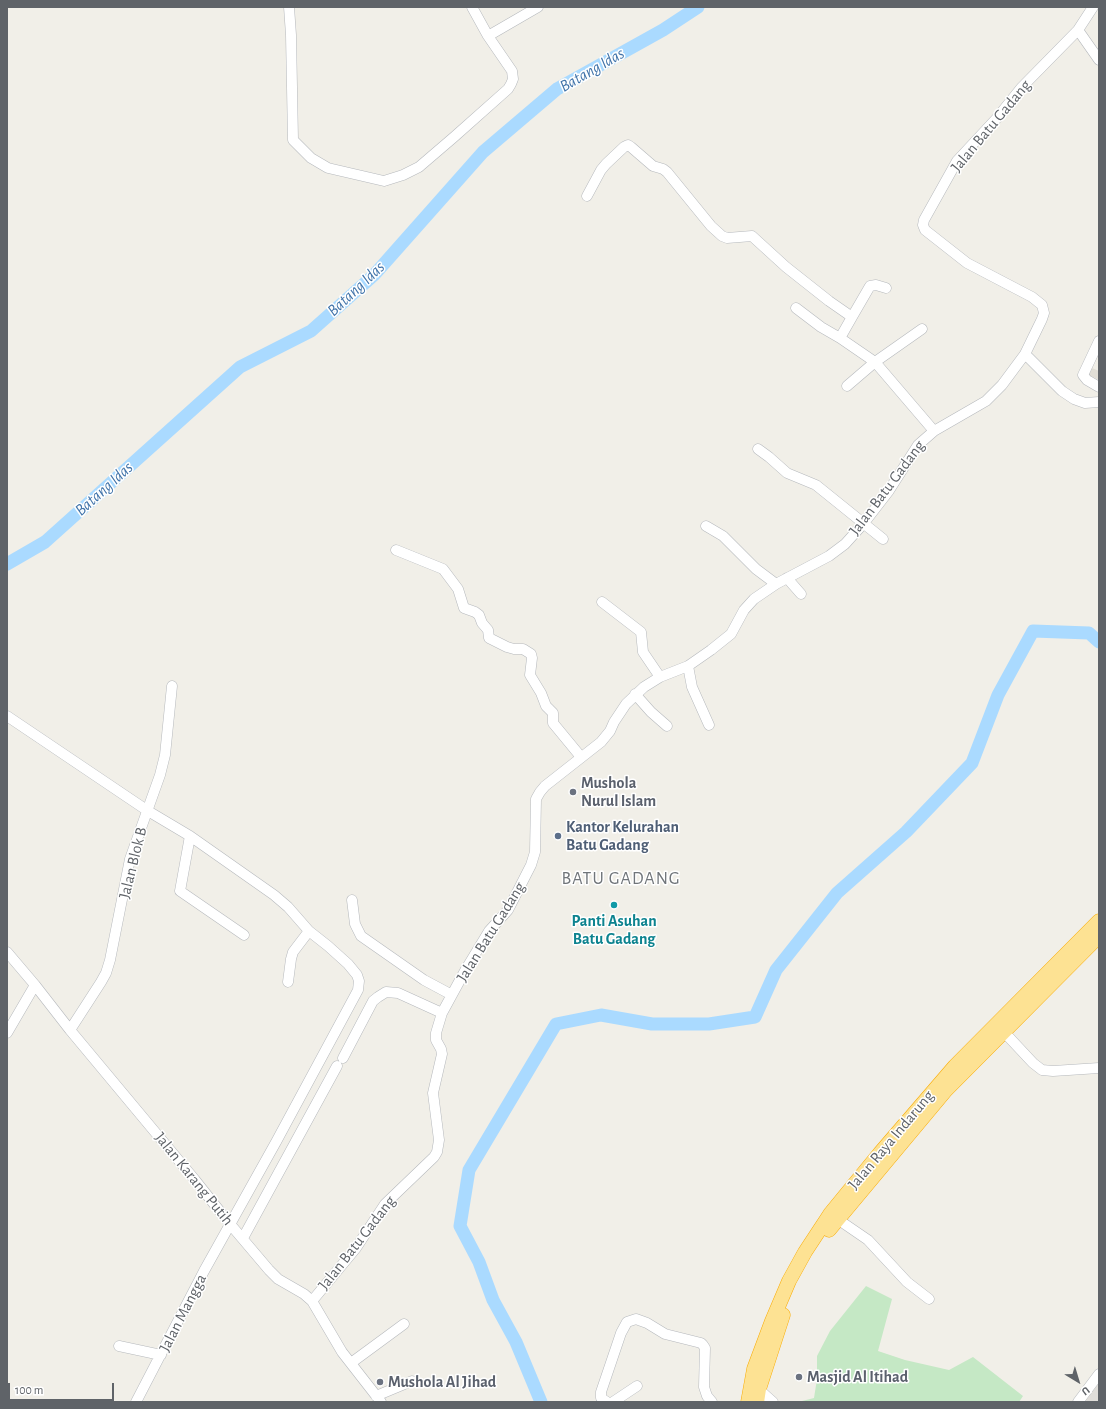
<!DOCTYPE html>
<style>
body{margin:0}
#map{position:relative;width:1106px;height:1409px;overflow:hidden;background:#f1efe8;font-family:"Alegreya Sans",sans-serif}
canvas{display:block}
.frame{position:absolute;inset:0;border:8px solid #5f6368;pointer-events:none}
.north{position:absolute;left:1058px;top:1361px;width:40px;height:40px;-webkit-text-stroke:3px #fff;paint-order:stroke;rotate:142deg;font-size:11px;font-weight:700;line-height:16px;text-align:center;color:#5f6368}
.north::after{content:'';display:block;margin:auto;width:14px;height:18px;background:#5f6368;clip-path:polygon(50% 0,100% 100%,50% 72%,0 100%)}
.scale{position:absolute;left:8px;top:1383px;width:106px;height:18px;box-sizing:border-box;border:2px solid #5f6368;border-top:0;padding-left:5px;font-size:12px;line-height:14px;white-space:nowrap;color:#5f6368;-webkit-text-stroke:3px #fff;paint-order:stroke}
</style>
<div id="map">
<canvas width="1106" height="1409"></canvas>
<div class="frame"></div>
<div class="north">U</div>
<div class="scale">100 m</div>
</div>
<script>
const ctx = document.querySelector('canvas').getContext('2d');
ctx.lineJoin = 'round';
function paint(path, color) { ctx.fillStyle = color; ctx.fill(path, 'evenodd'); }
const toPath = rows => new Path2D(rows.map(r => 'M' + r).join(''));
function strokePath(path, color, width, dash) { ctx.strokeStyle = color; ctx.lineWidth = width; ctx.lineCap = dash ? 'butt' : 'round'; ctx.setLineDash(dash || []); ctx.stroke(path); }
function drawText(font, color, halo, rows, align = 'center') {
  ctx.font = font + ' "Alegreya Sans",sans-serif'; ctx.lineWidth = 3; ctx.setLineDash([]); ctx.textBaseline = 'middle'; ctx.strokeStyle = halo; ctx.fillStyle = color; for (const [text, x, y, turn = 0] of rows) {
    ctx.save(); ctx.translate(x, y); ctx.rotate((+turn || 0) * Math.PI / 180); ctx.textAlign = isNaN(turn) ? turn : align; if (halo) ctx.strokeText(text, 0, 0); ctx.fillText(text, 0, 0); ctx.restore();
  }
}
paint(toPath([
 [1099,1383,1099,1402,1085,1402]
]), '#e0deda');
paint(toPath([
 [1099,341,1099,353,1092,368,1099,371,1099,380,1083,372]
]), '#e1ded6');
paint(toPath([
 [866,1286,892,1299,878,1351,905,1360,949,1370,973,1357,1023,1396,1019,1402,798,1402,814,1398,817,1379,817,1356,830,1331]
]), '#c5e8c5');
strokePath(toPath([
 [7,564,45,542,240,367,311,331,374,275,483,152,557,89,663,30,698,7],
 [541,1402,516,1342,493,1300,479,1262,460,1226,469,1170,556,1024,601,1015,652,1024,709,1024,755,1017,776,970,837,893,906,832,972,763,998,695,1033,631,1089,633,1099,642]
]), '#aadaff', 13);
const minor = toPath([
 [289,7,291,35,293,140,311,158,328,168,384,181,403,175,419,167,454,137,508,89,511,84,513,79,512,71,488,36,472,7],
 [1078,30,1099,60],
 [488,36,538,7],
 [587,196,601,170,606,164,624,147,628,145,631,147,653,166,663,169,667,172,711,226,722,236,727,238,752,236,786,267,829,301,852,317,840,338,875,362,934,431],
 [796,308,821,327,840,338],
 [852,317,870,286,876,285,886,288],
 [1099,341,1083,375,1087,380,1099,387],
 [1025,354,1062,391,1074,399,1085,403,1099,402],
 [847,386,875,362,922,329],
 [758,449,769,457,787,473,816,485,883,539],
 [706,526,723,536,756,569,776,584],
 [396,550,443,569,458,589,464,608,475,612,479,615,482,623,488,630,489,638,507,647,514,649,523,649,531,654,532,658,530,675,541,693,546,706,553,713,553,723,581,757],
 [787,578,801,594],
 [602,602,641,632,643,652,660,677],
 [688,666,692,687,709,725],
 [635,694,651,712,667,726],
 [7,716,148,811,190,836,274,895,288,907,309,931,328,946,348,964,357,975,359,981,358,990,276,1142,204,1271,136,1402],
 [190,836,180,891,244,935],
 [352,900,355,924,361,936,424,980,452,995],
 [7,952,35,985,70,1030,195,1180,230,1224,269,1270,278,1279,304,1294,312,1301,342,1352,381,1402],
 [288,982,291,959,293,952,309,931],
 [70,1030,101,982,106,973,110,960,130,859,160,775,165,755,172,686],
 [1004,1032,1033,1063,1042,1070,1053,1071,1099,1068],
 [7,1033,35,985],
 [343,1058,373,1001,378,997,386,992,398,993,442,1013],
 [833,1216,868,1240,907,1282,929,1299],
 [243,1238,337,1066],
 [312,1301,356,1248,385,1204,434,1157,437,1152,439,1140,433,1093,442,1054,441,1049,436,1040,436,1033,442,1013,466,969,489,931,508,910,531,865,535,852,536,799,540,792,545,786,601,742,610,731,614,722,626,704,644,687,660,677,688,666,711,650,731,634,744,610,754,599,776,584,829,556,845,544,864,523,888,492,918,445,934,431,986,401,1002,385,1025,354,1042,319,1044,313,1042,305,1032,297,967,263,925,230,923,225,924,220,957,161,997,118,1022,87,1078,30,1093,7],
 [119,1346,161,1355],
 [351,1363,404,1324],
 [755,1386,773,1402],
 [376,1396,412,1381],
 [607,1402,601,1398,601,1392,621,1333,627,1322,636,1319,647,1323,665,1334,701,1343,703,1345,705,1348,704,1387,707,1396,712,1402],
 [613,1402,637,1386],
 [1078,1402,1099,1374]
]);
const highway = toPath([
 [829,1230,946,1090,1099,936],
 [748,1402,754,1369,772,1321,789,1281,805,1252,830,1214,880,1153,955,1066,1099,921],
 [757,1402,759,1389,783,1315]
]);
strokePath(minor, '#b5b8bc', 11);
strokePath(highway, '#f9ab00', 15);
strokePath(minor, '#fff', 10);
strokePath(highway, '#fde293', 14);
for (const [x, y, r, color] of [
 [573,792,4,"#6b7280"],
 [558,836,4,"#5c6f8a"],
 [614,905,4,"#0f9aa8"],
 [799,1377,4,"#6b7280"],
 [380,1382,4,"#6b7280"]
]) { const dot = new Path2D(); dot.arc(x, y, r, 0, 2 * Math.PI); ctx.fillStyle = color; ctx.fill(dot); strokePath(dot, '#fff', 1.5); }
drawText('16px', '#5f6368', '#fff', [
 ["Jalan Batu Gadang",991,126,-50],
 ["Jalan Batu Gadang",887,488,-53],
 ["Jalan Blok B",133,863,-76],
 ["Jalan Batu Gadang",491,932,-58],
 ["Jalan Raya Indarung",891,1140,-50],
 ["Jalan Karang Putih",194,1179,51],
 ["Jalan Batu Gadang",357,1243,-52],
 ["Jalan Mangga",183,1313,-63]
]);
drawText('bold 16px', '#5b616d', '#fff', [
 ["Mushola",581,783],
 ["Nurul Islam",581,801],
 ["Masjid Al Itihad",807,1377],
 ["Mushola Al Jihad",388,1382]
], 'left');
drawText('bold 16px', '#4e5e75', '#fff', [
 ["Kantor Kelurahan",566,827],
 ["Batu Gadang",566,845]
], 'left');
drawText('bold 16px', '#0d838f', '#fff', [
 ["Panti Asuhan",614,921],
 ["Batu Gadang",614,939]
]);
drawText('italic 17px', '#4174aa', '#fff', [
 ["Batang Idas",592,70,-30],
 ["Batang Idas",356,289,-43],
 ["Batang Idas",104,489,-42]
]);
ctx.letterSpacing = '1px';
drawText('18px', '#70757a', '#fff', [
 ["BATU GADANG",621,879]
]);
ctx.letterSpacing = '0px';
</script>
